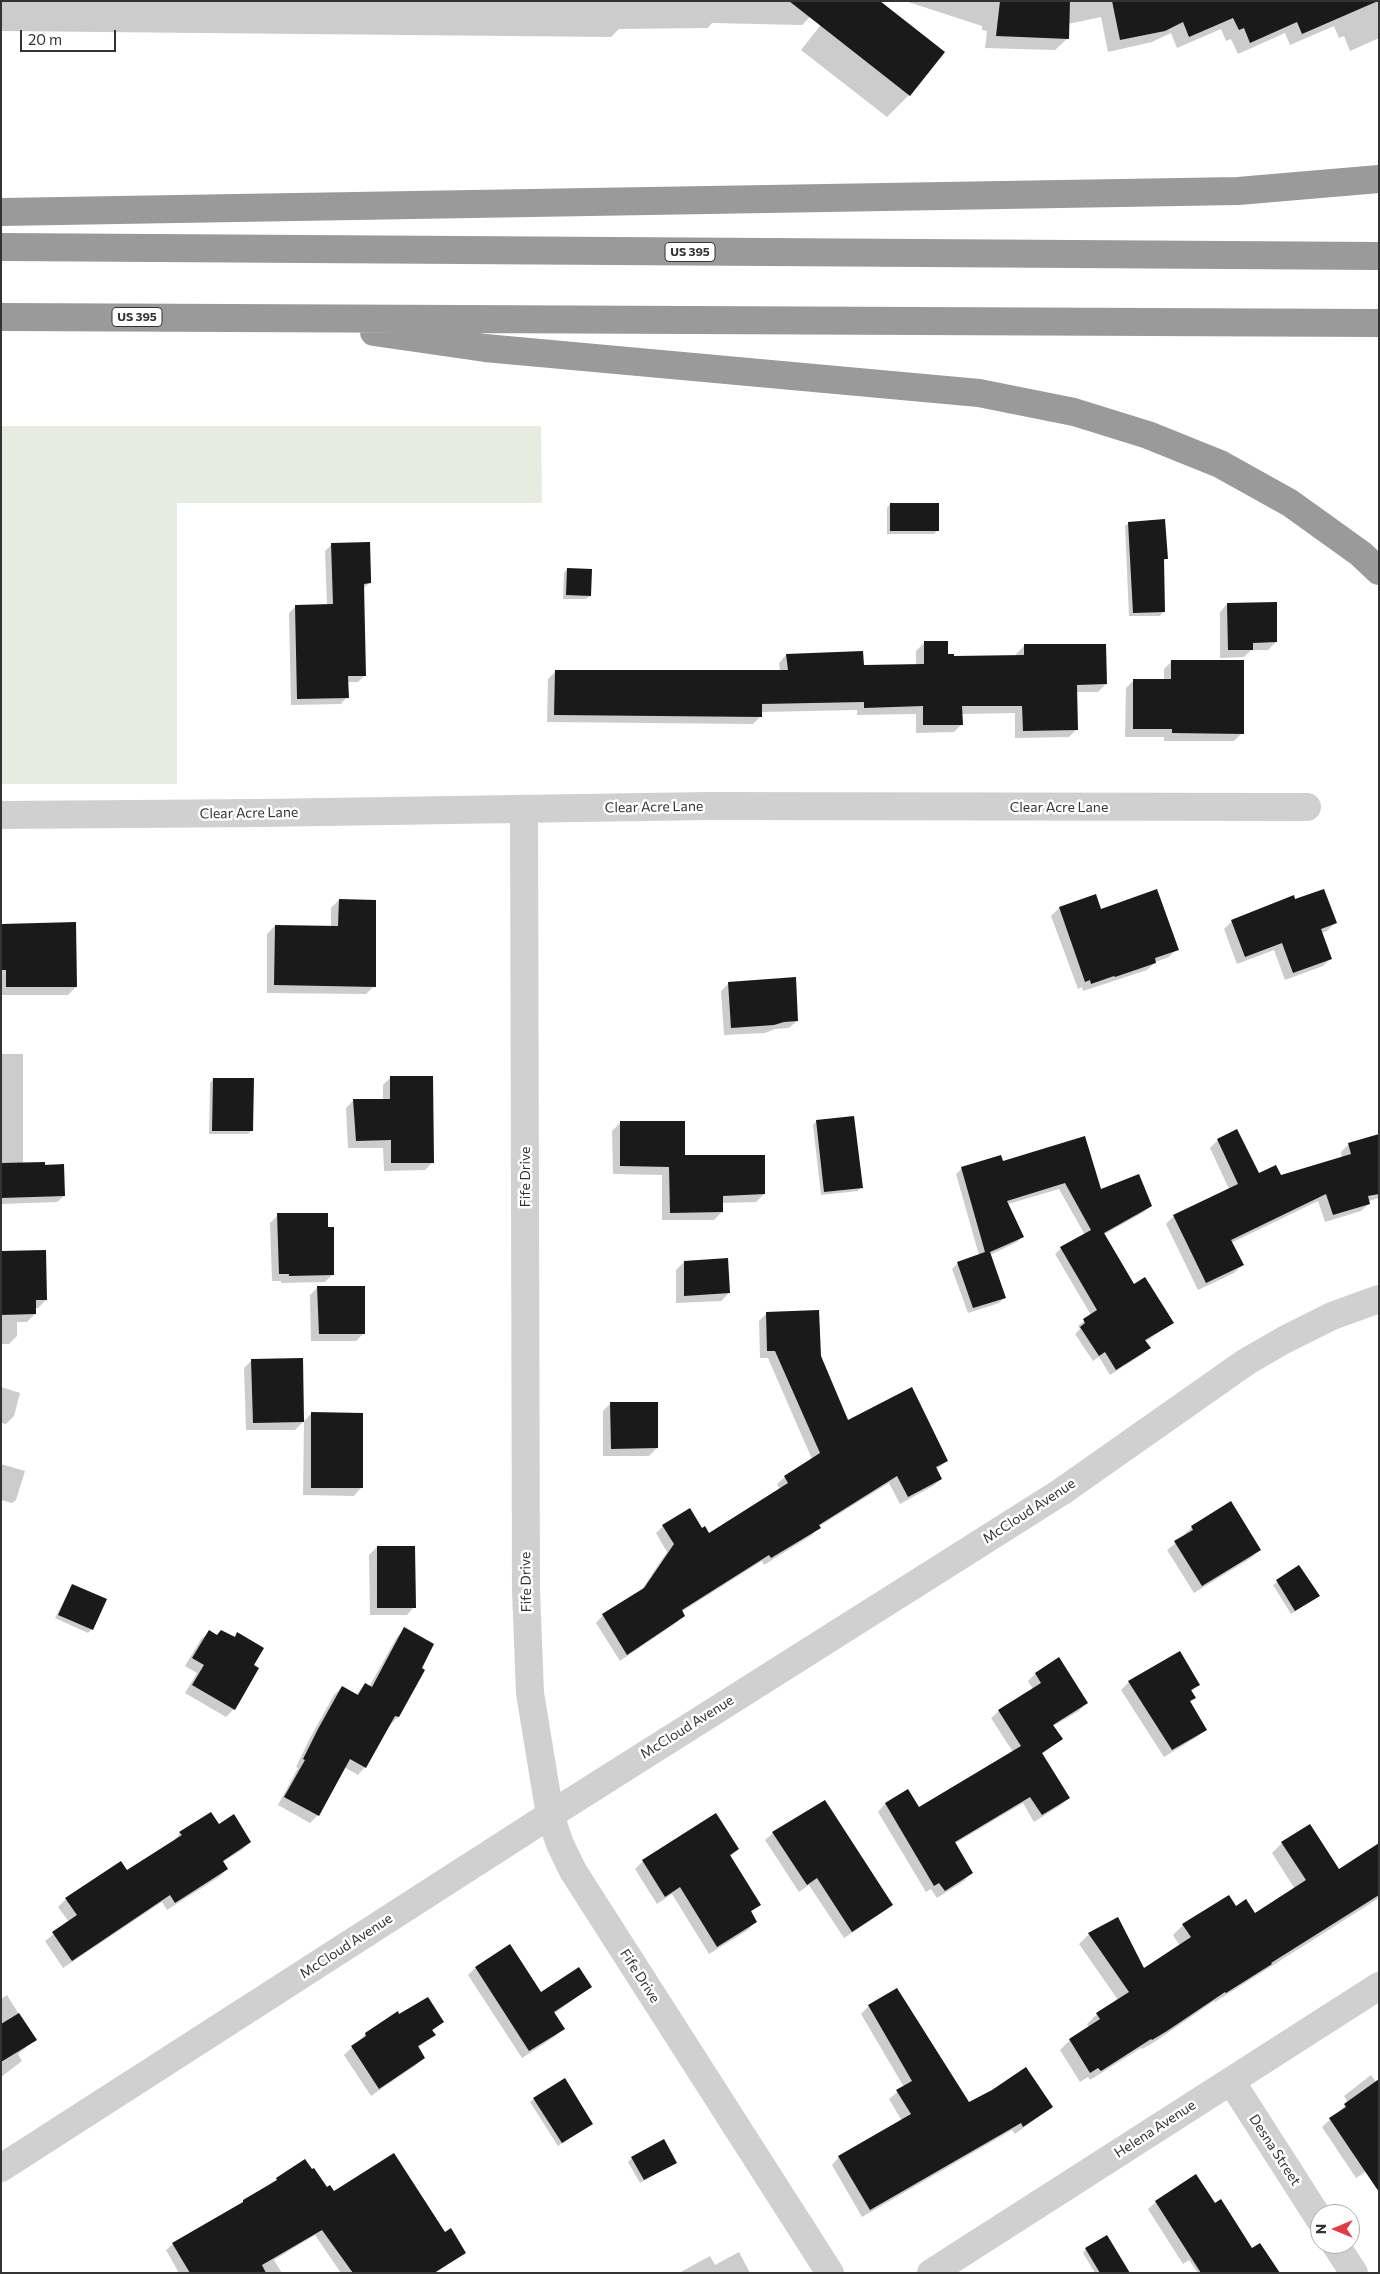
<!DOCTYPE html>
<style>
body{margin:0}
#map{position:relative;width:1380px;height:2274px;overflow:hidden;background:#fff;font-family:Commissioner,sans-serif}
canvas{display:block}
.frame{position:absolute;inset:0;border:2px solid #333;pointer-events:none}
.north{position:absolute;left:1310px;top:2204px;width:50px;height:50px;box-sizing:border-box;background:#fff;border:1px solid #adadad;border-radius:50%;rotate:270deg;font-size:14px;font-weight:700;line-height:20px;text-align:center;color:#333}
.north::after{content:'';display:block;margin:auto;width:18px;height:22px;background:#e63946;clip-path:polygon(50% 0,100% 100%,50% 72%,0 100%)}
.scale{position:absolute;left:20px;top:30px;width:96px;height:22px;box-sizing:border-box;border:2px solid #333;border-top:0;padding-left:6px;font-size:15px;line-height:18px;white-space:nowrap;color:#333;-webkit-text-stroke:4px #fff;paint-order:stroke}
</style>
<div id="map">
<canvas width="1380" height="2274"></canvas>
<div class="frame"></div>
<div class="north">N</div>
<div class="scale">20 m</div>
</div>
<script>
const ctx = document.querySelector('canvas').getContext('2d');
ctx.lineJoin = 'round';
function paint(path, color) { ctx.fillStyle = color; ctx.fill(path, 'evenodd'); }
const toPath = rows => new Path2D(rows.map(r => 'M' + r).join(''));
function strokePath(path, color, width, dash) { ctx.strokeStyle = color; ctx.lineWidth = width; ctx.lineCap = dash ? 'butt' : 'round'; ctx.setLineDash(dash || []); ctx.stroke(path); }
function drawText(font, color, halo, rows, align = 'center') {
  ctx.font = font + ' Commissioner,sans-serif'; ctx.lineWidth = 5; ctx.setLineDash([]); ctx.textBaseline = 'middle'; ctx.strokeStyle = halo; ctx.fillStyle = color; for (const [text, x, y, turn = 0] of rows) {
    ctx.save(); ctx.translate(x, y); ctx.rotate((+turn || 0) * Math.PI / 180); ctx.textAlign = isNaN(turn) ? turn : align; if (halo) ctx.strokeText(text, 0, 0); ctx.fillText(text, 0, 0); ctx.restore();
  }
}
paint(toPath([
 [1,426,541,426,542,503,177,503,177,784,1,784]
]), '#e6ecdf');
paint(toPath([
 [1,1,814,1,814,13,802,25,712,23,708,28,619,29,611,37,1,31],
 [905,1,1379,1,1379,38,1350,51,1344,36,1339,38,1334,26,1290,45,1285,33,1238,54,1231,39,1226,41,1221,29,1177,48,1171,33,1152,42,1108,52,1101,17,1068,24,1068,38,1055,50,985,48,987,31,982,30,982,26],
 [835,7,943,52,909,95,887,117,801,50],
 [890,504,937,531,934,534,887,534,887,508],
 [1129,523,1167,558,1163,562,1163,612,1160,616,1129,616,1125,526],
 [332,544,369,583,363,589,365,675,358,682,347,682,347,697,341,704,291,705,289,613,296,606,327,605,325,551],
 [567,569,590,596,586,599,563,599,564,573],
 [1227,604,1276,642,1268,650,1251,650,1244,657,1220,658,1220,612],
 [924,643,953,657,1017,657,1016,654,1024,646,1106,684,1098,692,1076,692,1077,729,1069,737,1015,738,1015,713,961,714,962,724,954,732,916,733,916,714,857,715,857,710,761,712,761,716,753,724,547,722,548,679,556,671,780,671,779,663,786,655,862,666,916,665,916,651],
 [1172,661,1242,733,1234,741,1164,741,1164,737,1125,737,1126,688,1134,680,1164,680,1164,669],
 [1095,896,1100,911,1177,949,1169,957,1155,962,1147,970,1083,991,1082,987,1078,989,1051,916,1059,908],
 [339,900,374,986,366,994,267,993,267,934,275,926,331,927,331,908],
 [1295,901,1335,923,1327,931,1321,933,1331,958,1323,966,1285,980,1274,950,1237,964,1224,929,1232,921],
 [1,925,76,987,68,995,1,995],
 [729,983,797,1021,789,1028,775,1029,765,1033,724,1035,721,991],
 [1,1054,23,1054,23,1164,63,1165,64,1196,57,1202,1,1204],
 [391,1077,433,1162,425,1170,384,1171,383,1148,348,1148,346,1108,354,1100,383,1100,383,1085],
 [213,1079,252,1130,248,1134,209,1134,210,1083],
 [817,1121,861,1187,858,1191,821,1195,813,1125],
 [620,1123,684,1156,764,1194,756,1202,722,1203,722,1212,714,1220,662,1220,662,1175,613,1174,612,1131],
 [1379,1136,1379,1198,1368,1201,1369,1204,1361,1211,1325,1222,1318,1201,1231,1243,1242,1265,1234,1273,1198,1290,1166,1224,1174,1216,1229,1189,1210,1148,1218,1140,1258,1175,1280,1176,1342,1158,1341,1152,1349,1144],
 [1002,1163,1150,1206,1144,1212,1103,1235,1134,1286,1172,1323,1145,1342,1149,1348,1143,1354,1110,1375,1099,1357,1093,1361,1075,1334,1080,1329,1078,1326,1091,1315,1055,1254,1061,1248,1085,1235,1059,1189,1008,1204,1023,1236,1017,1242,990,1255,1005,1297,999,1303,968,1313,952,1269,958,1263,979,1255,956,1174,962,1168],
 [278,1215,327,1228,333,1274,325,1282,281,1283,281,1281,272,1281,270,1223],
 [1,1252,46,1300,38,1308,35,1308,35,1314,27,1322,17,1322,17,1336,9,1344,1,1344],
 [684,1262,729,1293,721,1301,676,1303,676,1270],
 [317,1288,364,1333,356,1341,311,1341,310,1295],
 [767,1313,820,1356,848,1422,946,1461,936,1470,941,1479,933,1486,900,1504,889,1483,818,1527,812,1535,764,1565,762,1561,681,1612,684,1616,676,1623,620,1661,596,1623,603,1615,640,1592,667,1552,656,1533,663,1526,701,1530,708,1534,780,1489,777,1484,785,1477,812,1459,768,1358,760,1358,759,1321],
 [252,1360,303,1422,295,1430,246,1430,244,1368],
 [1,1387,20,1393,14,1416,6,1424,1,1423],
 [611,1403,657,1448,649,1456,603,1456,603,1411],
 [312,1413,361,1488,354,1496,303,1495,304,1421],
 [1,1464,25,1471,16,1500,12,1503,1,1500],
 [1192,1527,1259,1550,1251,1558,1194,1593,1167,1550,1185,1536,1184,1535],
 [377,1547,414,1607,407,1615,370,1615,369,1555],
 [1299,1567,1314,1599,1291,1614,1273,1585],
 [72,1585,92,1629,88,1633,55,1618],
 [405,1629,420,1668,424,1670,398,1717,390,1725,365,1767,358,1775,344,1767,318,1815,310,1823,278,1805,298,1768,296,1767,310,1738,334,1695,342,1687,356,1695,365,1684,369,1687,397,1637],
 [221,1631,233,1638,238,1634,253,1665,234,1709,226,1717,185,1693,197,1673,185,1666,201,1639,209,1632,216,1636],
 [1058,1659,1086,1703,1079,1711,1053,1726,1061,1739,1042,1754,1069,1797,1061,1805,1034,1822,1023,1803,954,1844,971,1873,964,1881,937,1898,931,1889,926,1892,878,1812,885,1804,908,1791,919,1809,1013,1752,991,1718,999,1711,1033,1689,1028,1681,1035,1674],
 [1129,1682,1198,1684,1191,1692,1194,1698,1189,1703,1205,1729,1197,1737,1164,1757,1121,1690],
 [716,1815,738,1849,730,1857,759,1905,750,1913,755,1922,748,1930,709,1954,672,1894,657,1904,635,1869,643,1861],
 [218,1826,250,1842,242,1850,222,1862,227,1869,219,1877,167,1910,162,1902,63,1968,45,1941,69,1922,58,1907,66,1899,127,1872,173,1842,180,1833],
 [1310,1826,1338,1870,1379,1844,1379,1898,1215,2002,1214,2001,1156,2041,1142,2049,1141,2048,1090,2080,1088,2077,1080,2082,1060,2050,1070,2040,1089,2028,1087,2024,1097,2014,1118,2000,1079,1944,1089,1934,1144,1970,1180,1946,1173,1935,1183,1925,1235,1907,1254,1915,1295,1889,1272,1853,1282,1843],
 [773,1833,891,1905,883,1912,844,1938,809,1885,799,1892,765,1840],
 [510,1946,540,1993,590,1987,554,2014,563,2028,556,2036,522,2058,468,1975,475,1968],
 [7,1995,35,2040,18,2054,22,2061,1,2077,1,1999],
 [869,2006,969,2103,1051,2107,1015,2134,1012,2130,862,2217,832,2165,839,2157,902,2121,889,2099,904,2087,861,2014],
 [399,2016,442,2022,432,2031,434,2035,418,2048,424,2057,416,2065,371,2096,344,2055,366,2034],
 [1371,2075,1379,2086,1379,2163,1356,2178,1322,2127,1348,2103,1344,2096],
 [534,2099,588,2127,558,2146,530,2102],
 [632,2158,675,2162,640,2183,628,2162],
 [277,2179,326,2189,445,2234,464,2252,436,2273,341,2273,315,2235,274,2260,282,2273,179,2273,166,2250,173,2244,239,2206],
 [1156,2202,1214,2205,1272,2273,1198,2273,1189,2260,1183,2264,1148,2209],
 [1086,2249,1122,2273,1095,2273,1083,2253],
 [739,2252,750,2273,679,2273,710,2256,715,2265]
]), '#0003');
paint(toPath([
 [789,1,880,1,945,52,910,96],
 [1000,1,1070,1,1069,39,996,36],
 [1112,1,1378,1,1302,34,1297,22,1250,43,1244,28,1239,30,1233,18,1189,37,1183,22,1165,31,1120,40],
 [890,503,939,503,939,531,890,531],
 [1165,519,1168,559,1164,559,1165,612,1133,613,1128,522],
 [370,542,371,578,371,583,364,584,366,676,348,676,349,698,297,699,295,605,333,604,331,543],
 [567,568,592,569,591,596,566,595],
 [1277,602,1277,642,1253,643,1253,650,1228,650,1227,603],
 [924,641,948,641,948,654,954,654,954,656,1024,655,1024,644,1106,644,1107,684,1077,685,1078,730,1023,731,1022,706,962,706,963,725,923,725,923,706,864,708,864,702,762,704,762,717,554,715,555,670,788,670,786,654,863,651,864,665,924,664],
 [1171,660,1244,660,1244,734,1172,733,1172,729,1133,729,1133,679,1171,679],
 [1157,889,1179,950,1155,958,1156,963,1115,977,1114,976,1091,984,1090,980,1085,982,1059,907,1096,894,1101,909],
 [1324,889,1337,923,1321,929,1332,959,1293,973,1282,943,1245,957,1231,920,1294,895,1295,899],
 [339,899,376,900,376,987,274,985,275,925,338,926],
 [76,922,77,987,6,987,6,970,1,970,1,924],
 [796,977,798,1021,784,1022,774,1025,731,1028,728,982],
 [390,1076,433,1076,434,1163,391,1163,391,1140,356,1141,353,1099,390,1099],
 [213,1078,254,1078,253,1131,212,1131],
 [854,1116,863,1188,824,1192,816,1120],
 [620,1121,685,1121,685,1155,765,1155,765,1194,723,1196,723,1212,670,1213,669,1167,620,1166],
 [1237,1129,1259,1173,1276,1165,1281,1175,1351,1154,1348,1143,1379,1134,1379,1194,1368,1196,1370,1204,1333,1215,1326,1194,1231,1240,1244,1265,1206,1283,1173,1215,1238,1184,1217,1139],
 [1085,1136,1101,1189,1139,1174,1152,1206,1104,1233,1134,1284,1145,1277,1174,1323,1145,1340,1151,1348,1116,1370,1105,1352,1099,1356,1080,1327,1085,1323,1083,1319,1097,1310,1060,1247,1091,1230,1065,1183,1007,1201,1024,1237,990,1252,1006,1298,973,1308,957,1262,985,1252,961,1167,1001,1155,1003,1161],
 [45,1162,45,1165,64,1164,65,1196,1,1198,1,1163],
 [277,1213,328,1213,328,1227,334,1227,334,1275,289,1276,289,1274,279,1274],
 [46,1250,47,1300,36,1300,36,1314,1,1315,1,1251],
 [728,1258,730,1293,684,1296,684,1261],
 [317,1286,365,1286,365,1334,319,1334],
 [819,1310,821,1356,848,1420,912,1387,948,1461,936,1467,942,1479,908,1497,897,1476,819,1525,821,1528,771,1558,769,1555,682,1610,685,1616,627,1655,602,1614,644,1588,674,1544,662,1525,690,1508,702,1528,705,1526,709,1533,788,1483,784,1476,820,1453,775,1351,767,1351,766,1312],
 [303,1358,304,1422,253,1423,251,1359],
 [610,1402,658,1402,658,1448,611,1449],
 [311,1412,363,1413,363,1488,311,1488],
 [1231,1501,1261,1550,1202,1586,1174,1541,1193,1530,1191,1526],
 [377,1546,415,1546,416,1608,377,1608],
 [1299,1565,1320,1596,1295,1611,1276,1580],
 [72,1584,107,1599,93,1630,58,1615],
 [404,1627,434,1644,422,1668,425,1670,399,1717,395,1716,366,1768,350,1759,319,1816,284,1797,305,1760,303,1759,318,1729,342,1686,358,1695,365,1683,372,1687],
 [209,1630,217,1635,221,1630,235,1637,237,1632,264,1648,254,1665,259,1668,235,1710,192,1685,204,1665,192,1658],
 [1180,1651,1200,1685,1191,1690,1196,1698,1190,1701,1207,1730,1172,1750,1128,1681],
 [1059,1657,1088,1703,1053,1725,1063,1739,1042,1753,1070,1798,1042,1815,1030,1797,955,1842,973,1873,945,1891,939,1883,934,1886,885,1803,908,1789,919,1807,1021,1746,998,1710,1041,1683,1035,1673],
 [825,1800,893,1905,852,1932,817,1878,807,1885,772,1832],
 [211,1812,219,1824,234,1814,251,1842,223,1861,228,1869,175,1903,170,1895,72,1961,52,1932,77,1915,65,1898,121,1861,127,1870,182,1835,179,1832],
 [716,1813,739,1849,730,1855,761,1905,751,1911,757,1922,717,1947,680,1887,665,1897,642,1860],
 [1310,1824,1339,1869,1379,1843,1379,1895,1271,1963,1272,1964,1226,1993,1225,1992,1167,2031,1152,2040,1151,2039,1101,2071,1098,2068,1090,2073,1069,2039,1100,2019,1096,2013,1129,1992,1088,1933,1118,1917,1144,1968,1191,1937,1182,1924,1229,1895,1236,1906,1246,1899,1255,1913,1306,1880,1281,1842],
 [510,1944,541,1992,579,1967,592,1987,554,2012,565,2029,529,2051,475,1967],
 [897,1988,969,2102,992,2090,1026,2067,1053,2107,1023,2127,1021,2123,870,2210,838,2156,911,2114,896,2090,912,2081,868,2005],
 [428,1997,444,2022,432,2030,436,2035,418,2046,425,2058,379,2089,351,2046,366,2036,365,2033,398,2011,399,2014],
 [19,2013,37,2040,1,2062,1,2024],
 [565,2078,593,2124,562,2143,533,2098],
 [1379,2079,1379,2192,1329,2118,1346,2107,1344,2104],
 [664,2139,677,2163,644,2180,631,2157],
 [394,2153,445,2232,451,2228,466,2253,434,2273,353,2273,322,2230,262,2265,266,2273,190,2273,172,2243,243,2202,243,2200,277,2180,276,2178,305,2159,312,2169,314,2168,327,2187,330,2185,334,2191],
 [1196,2174,1215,2203,1221,2199,1252,2248,1260,2243,1280,2273,1201,2273,1155,2201],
 [1107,2235,1130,2273,1100,2273,1085,2248]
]), '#1a1a1a');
strokePath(toPath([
 [524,809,526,1590,530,1693,550,1815,560,1844,573,1871,830,2273],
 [1,815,261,813,707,806,1307,807],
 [1231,2081,1320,2220],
 [1,2168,550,1815,1061,1492,1246,1362,1284,1340,1332,1316,1379,1299],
 [1335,2244,1354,2273],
 [931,2273,1379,1986]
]), '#d0d0d0', 28);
strokePath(toPath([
 [1,212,1238,191,1379,179],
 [1,247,1379,256],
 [1,317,1379,323],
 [374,332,485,348,979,393,1074,412,1148,435,1220,464,1290,503,1361,554,1379,571]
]), '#9a9a9a', 28);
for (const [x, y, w] of [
 [690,252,50],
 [137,317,50]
]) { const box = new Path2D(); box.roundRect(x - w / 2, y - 9.5, w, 19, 4); ctx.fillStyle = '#fff'; ctx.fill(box); strokePath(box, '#333', 1); }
drawText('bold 12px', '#333', null, [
 ["US 395",690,252],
 ["US 395",137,317]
]);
drawText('14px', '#333', '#fff', [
 ["Clear Acre Lane",654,807,-1],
 ["Clear Acre Lane",1059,807],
 ["Clear Acre Lane",249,813,-1],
 ["Fife Drive",525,1177,-90],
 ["McCloud Avenue",1029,1511,-33],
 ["Fife Drive",526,1582,-91],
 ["McCloud Avenue",687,1727,-32],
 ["McCloud Avenue",346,1946,-33],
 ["Fife Drive",640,1976,57],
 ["Helena Avenue",1155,2129,-33],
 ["Desna Street",1275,2150,57]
]);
</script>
